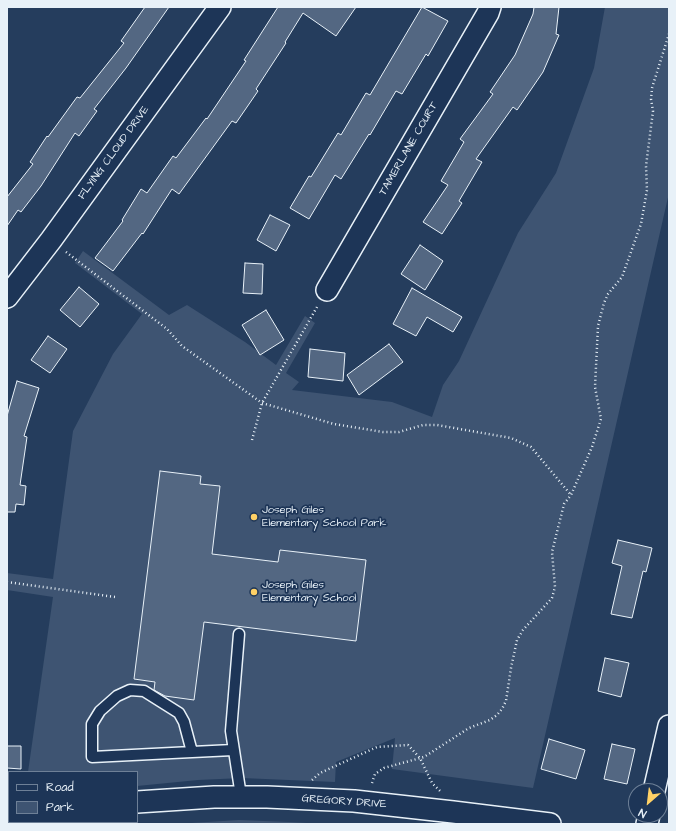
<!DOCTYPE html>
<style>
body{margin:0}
#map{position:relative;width:676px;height:831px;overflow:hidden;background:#253d5d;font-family:"Architects Daughter",sans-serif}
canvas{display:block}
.frame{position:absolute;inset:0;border:8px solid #e8f1f8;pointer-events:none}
.legend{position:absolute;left:8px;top:771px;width:130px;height:52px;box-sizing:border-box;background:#1d3557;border:1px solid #6e8097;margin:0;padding:5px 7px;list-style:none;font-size:12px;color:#e8f1f8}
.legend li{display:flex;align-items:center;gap:8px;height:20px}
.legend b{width:20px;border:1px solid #6e8097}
.north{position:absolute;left:628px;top:783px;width:40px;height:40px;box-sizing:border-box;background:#1d3557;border:1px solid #6e8097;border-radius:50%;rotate:208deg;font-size:11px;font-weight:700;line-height:16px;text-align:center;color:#e8f1f8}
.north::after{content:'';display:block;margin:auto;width:14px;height:18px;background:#ffd166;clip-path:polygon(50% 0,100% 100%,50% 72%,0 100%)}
</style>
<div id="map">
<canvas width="676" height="831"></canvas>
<div class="frame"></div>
<ul class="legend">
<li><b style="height:5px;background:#1d3557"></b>Road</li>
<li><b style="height:11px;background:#3e5472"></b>Park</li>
</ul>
<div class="north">N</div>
</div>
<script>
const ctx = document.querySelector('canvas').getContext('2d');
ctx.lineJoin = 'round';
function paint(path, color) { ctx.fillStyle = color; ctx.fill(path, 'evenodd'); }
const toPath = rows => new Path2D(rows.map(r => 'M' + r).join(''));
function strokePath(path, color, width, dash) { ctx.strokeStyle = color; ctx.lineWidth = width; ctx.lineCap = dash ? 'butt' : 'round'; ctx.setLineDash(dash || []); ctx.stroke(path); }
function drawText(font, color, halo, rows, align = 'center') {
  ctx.font = font + ' "Architects Daughter",sans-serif'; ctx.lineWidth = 3.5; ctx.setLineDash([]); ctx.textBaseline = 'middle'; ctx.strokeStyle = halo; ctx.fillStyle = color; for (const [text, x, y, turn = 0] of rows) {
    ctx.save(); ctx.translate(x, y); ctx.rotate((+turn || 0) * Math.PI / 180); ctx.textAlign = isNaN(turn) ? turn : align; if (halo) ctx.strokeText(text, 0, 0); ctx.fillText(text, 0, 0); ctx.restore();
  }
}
paint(toPath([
 [605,7,669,7,669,193,533,788,392,769,395,738,336,762,335,782,242,778,198,780,137,786,137,772,28,772,53,597,7,590,7,573,53,579,73,431,113,354,142,314,75,263,83,251,169,315,187,305,245,342,276,365,305,316,315,323,286,373,299,382,292,390,392,402,432,417,443,385,459,361,518,233,556,173,594,68],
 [239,820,289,822,325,824,175,824]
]), '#3e5472');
const building = toPath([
 [145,7,169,7,126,68,94,109,97,111,79,136,75,133,41,186,21,212,18,210,7,226,7,197,33,164,30,162,47,136,48,137,77,97,80,98,124,43,121,41,145,7],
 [278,7,356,7,336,36,303,13,285,42,286,43,256,89,258,91,236,123,232,121,179,194,172,189,143,234,142,233,113,271,95,258,123,221,122,220,141,189,147,193,173,156,176,158,206,118,207,119,246,61,244,60,278,7],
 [422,7,448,21,428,56,426,54,402,94,396,91,370,135,369,134,341,179,335,175,309,219,290,208,309,176,311,177,338,133,341,135,366,93,370,95,422,7],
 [534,7,559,7,556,34,559,35,543,72,517,110,513,107,476,159,482,162,459,201,462,203,442,234,423,222,448,185,441,181,464,142,460,139,493,94,490,92,515,55,533,14,534,7],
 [270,215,290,225,276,251,257,240,270,215],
 [420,245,443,261,425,290,401,274,420,245],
 [245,263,263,264,262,294,243,293,245,263],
 [79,287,99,304,80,327,60,310,79,287],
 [412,288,462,317,453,332,427,317,416,336,393,324,412,288],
 [266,310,284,340,260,355,242,325,266,310],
 [48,336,67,349,50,373,31,360,48,336],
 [389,344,403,362,359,395,347,375,389,344],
 [310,349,345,353,343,381,308,377,310,349],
 [17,381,39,388,24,436,27,437,20,485,26,486,24,505,16,504,15,512,7,512,7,416,17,381],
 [160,471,201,476,200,484,220,486,212,554,278,562,280,550,366,560,356,641,204,622,194,700,165,696,154,690,155,682,134,679,160,471],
 [618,540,652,548,646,572,643,571,632,618,611,614,622,566,612,563,618,540],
 [605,658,629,663,621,697,598,691,605,658],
 [549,739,585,750,576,779,541,769,549,739],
 [612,744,635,749,627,784,604,779,612,744],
 [7,746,21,746,21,769,7,768,7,746]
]);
paint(building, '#536782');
strokePath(building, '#e8f1f8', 1);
const service = toPath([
 [239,634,231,731,241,796],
 [192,752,184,722,179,713,144,691,130,690,117,696,100,711,92,724,92,757,192,752,233,750]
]);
const minor = toPath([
 [327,290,488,13,490,7],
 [7,297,51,240,220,7],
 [654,791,669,726],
 [137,802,214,797,267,797,354,801,453,812,550,824],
 [7,816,9,816],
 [647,824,649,815]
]);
strokePath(service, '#e8f1f8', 13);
strokePath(minor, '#e8f1f8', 24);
strokePath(toPath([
 [66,252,167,329,182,346,262,403,334,424,383,432,399,432,423,425,437,425,511,438,531,447,571,495],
 [252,440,262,403,317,307],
 [7,582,115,597],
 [312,780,320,773,377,747,408,745,420,758,432,783,440,791],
 [372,783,375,774,384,768,424,757,469,728,490,720,497,715,502,709,506,701,511,668,517,640,523,630,552,598,555,587,552,552,564,504,571,495,592,447,601,419,595,387,598,326,604,303,608,294,622,277,641,224,647,190,646,166,653,111,651,99,652,88,669,34]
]), '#e8f1f8', 2.5, [1, 3]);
strokePath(service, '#1d3557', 10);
strokePath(minor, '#1d3557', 21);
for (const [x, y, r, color] of [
 [254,517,4,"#ffd166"],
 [254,592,4,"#ffd166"]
]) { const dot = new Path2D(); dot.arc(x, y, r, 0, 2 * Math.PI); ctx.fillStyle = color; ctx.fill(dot); strokePath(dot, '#1d3557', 1.5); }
drawText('11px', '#e8f1f8', '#1d3557', [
 ["TAMERLANE COURT",409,149,-60],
 ["FLYING CLOUD DRIVE",114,153,-54],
 ["GREGORY DRIVE",344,802,4]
]);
drawText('11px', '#e8f1f8', '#1d3557', [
 ["Joseph Giles",262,511],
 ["Elementary School Park",262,524],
 ["Joseph Giles",262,586],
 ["Elementary School",262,599]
], 'left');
</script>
